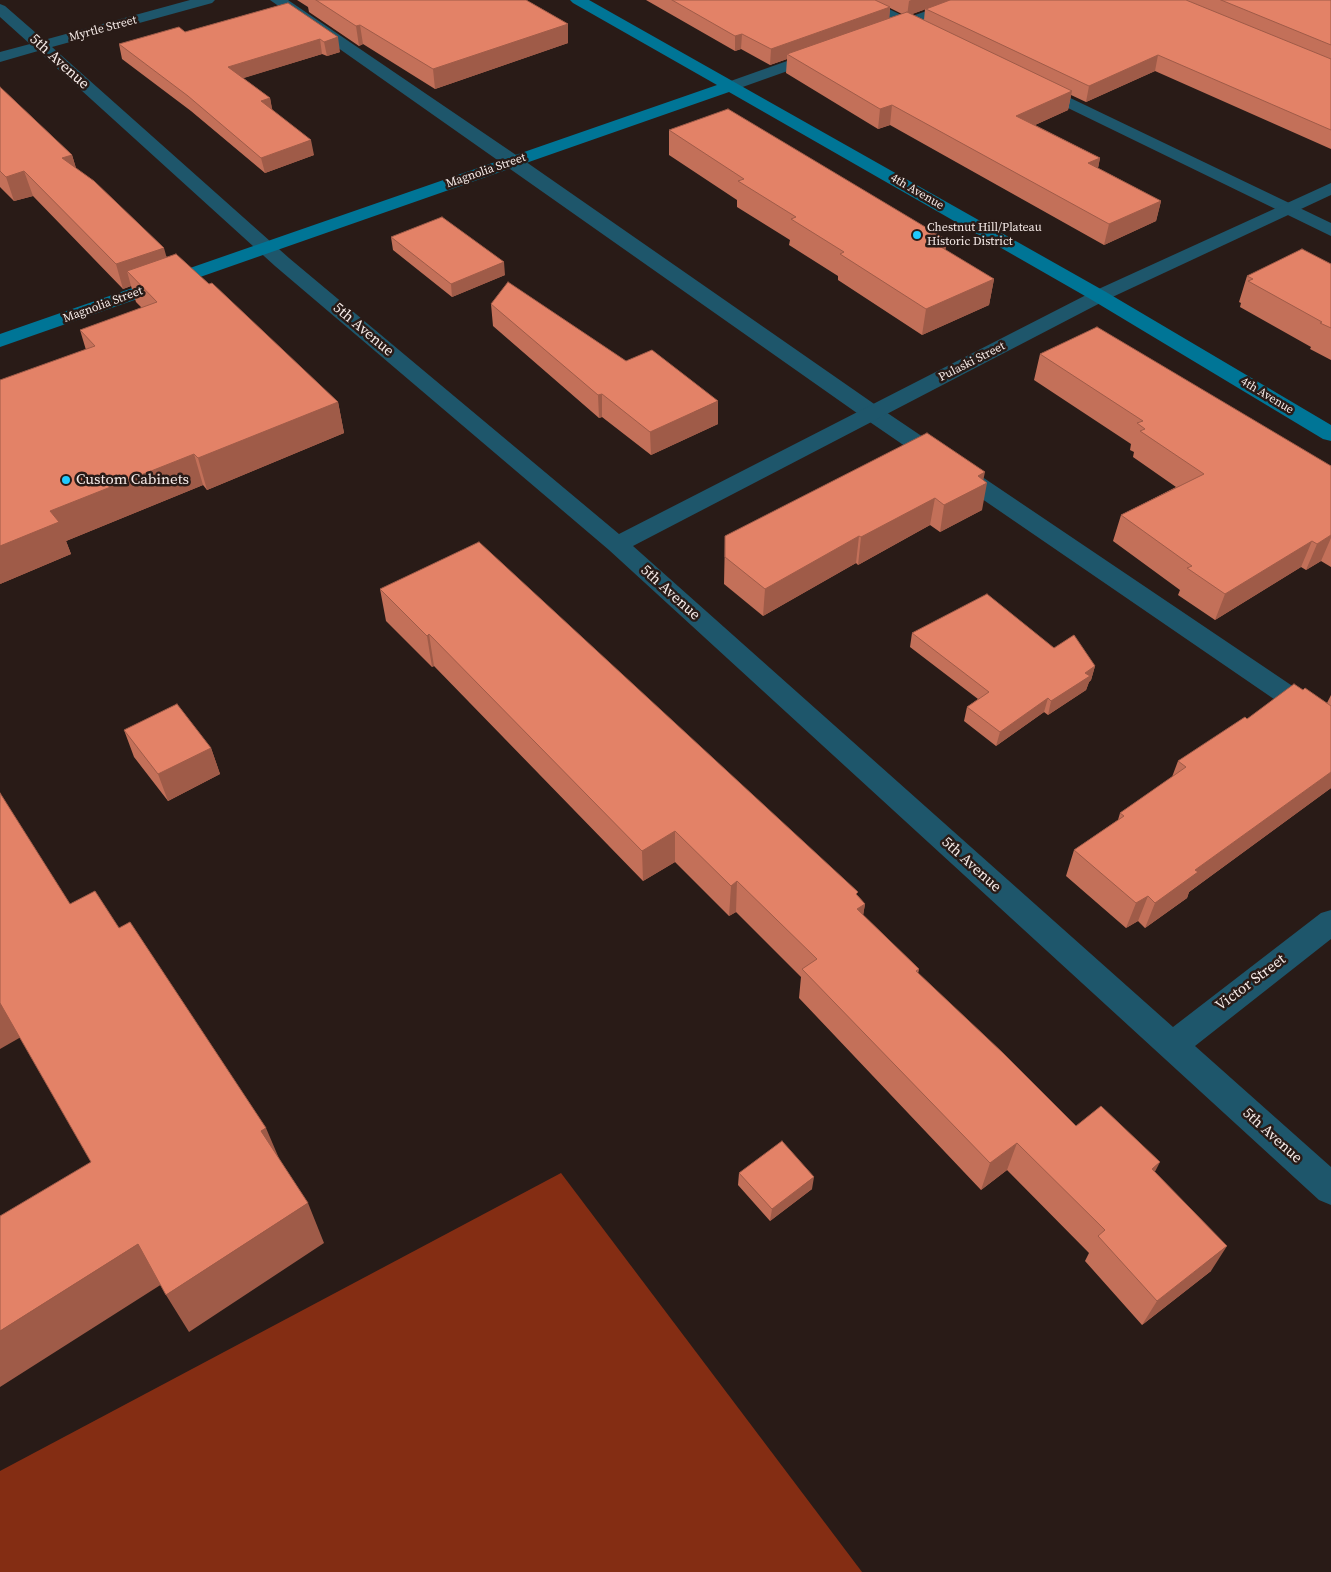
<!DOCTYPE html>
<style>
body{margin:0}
canvas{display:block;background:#291b17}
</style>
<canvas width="1331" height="1572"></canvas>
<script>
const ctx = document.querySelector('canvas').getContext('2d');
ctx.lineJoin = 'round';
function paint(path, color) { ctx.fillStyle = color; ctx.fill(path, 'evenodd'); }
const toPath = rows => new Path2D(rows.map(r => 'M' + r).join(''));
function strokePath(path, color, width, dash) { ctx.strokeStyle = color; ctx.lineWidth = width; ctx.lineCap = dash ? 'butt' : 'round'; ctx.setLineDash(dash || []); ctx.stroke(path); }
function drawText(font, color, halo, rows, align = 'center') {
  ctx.font = font + ' "Source Serif 4",serif'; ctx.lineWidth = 5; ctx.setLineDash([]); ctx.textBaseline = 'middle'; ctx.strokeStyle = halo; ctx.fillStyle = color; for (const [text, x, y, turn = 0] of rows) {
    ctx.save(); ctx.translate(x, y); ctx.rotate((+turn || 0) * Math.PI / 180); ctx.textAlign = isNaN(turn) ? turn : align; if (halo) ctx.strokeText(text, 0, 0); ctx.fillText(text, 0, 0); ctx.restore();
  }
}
paint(toPath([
 [561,1173,862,1572,0,1572,0,1471]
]), '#842d13');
paint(toPath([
 [270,0,288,0,519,157,880,408,1331,712,1331,735,1322,732,864,418,270,0],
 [850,0,870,0,933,30,935,33,933,36,921,36,853,3,850,0],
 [1037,82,1331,223,1331,236,1031,90,1029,87,1031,84,1037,82]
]), '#1e566b');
paint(toPath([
 [190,0,215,0,212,3,52,47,289,258,619,534,1092,292,1331,183,1331,195,1106,300,633,546,1173,1027,1321,913,1331,910,1331,939,1195,1046,1331,1167,1331,1205,1319,1200,609,550,275,266,38,51,0,62,0,52,30,44,0,17,0,4,5,6,44,40,190,0],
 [957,0,979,0,976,3,891,34,885,36,879,34,877,31,879,28,957,0],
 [821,49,827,51,829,54,827,57,737,89,725,89,723,86,725,83,821,49]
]), '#1e566b');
paint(toPath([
 [570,0,589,0,1106,292,1331,425,1331,441,1323,439,1092,300,729,92,0,347,0,334,717,85,573,3,570,0]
]), '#007596');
paint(toPath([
 [297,0,526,0,568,24,568,43,435,89,363,44,359,46,309,12,308,7],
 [646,0,1331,0,1331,149,1155,71,1086,102,1071,95,1068,110,1035,125,1100,158,1098,168,1161,201,1156,221,1104,245,890,125,878,129,786,73,787,59,770,65,741,49,735,51],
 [890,8,902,14,889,18],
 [925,9,924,20,912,14,923,10],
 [288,3,340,52,327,56,322,54,243,78,270,98,272,110,314,155,265,173,191,111,122,59,119,44,185,32],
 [0,87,72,155,76,168,167,257,338,402,344,433,207,490,203,485,66,541,71,554,0,584,86,350,80,330,142,308,136,302,131,286,123,289,33,196,14,201,0,187],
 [669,130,947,240,945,250,994,279,989,305,922,335,838,280,838,276,789,245,790,240,737,207,737,200,669,155],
 [391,237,505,275,452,297,393,250],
 [1331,264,1331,360,1310,349,1311,347,1240,307,1241,303,1239,302,1247,276],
 [491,304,718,424,651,455,602,417,599,418,493,326],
 [1040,354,1331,466,1331,567,1321,561,1306,570,1301,567,1215,620,1178,595,1180,590,1113,541,1121,515,1176,487,1133,457,1134,452,1130,450,1131,444,1034,380],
 [983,480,982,510,940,532,930,525,858,565,856,563,763,616,724,584,725,536],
 [380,589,858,896,865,904,863,915,919,969,918,974,1076,1126,1155,1172,1211,1271,1142,1325,1085,1261,1089,1253,1007,1170,981,1190,799,998,801,977,736,912,729,916,675,862,643,881,434,666,432,667,386,621],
 [912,633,1054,648,1095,666,1091,680,1089,682,1086,690,1048,715,1044,712,996,746,964,721,967,707,978,699,910,647],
 [1303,690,1327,703,1331,695,1331,788,1189,892,1187,898,1145,928,1138,921,1126,928,1066,876,1074,850,1118,820,1120,813,1172,777,1178,761,1247,719],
 [124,730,211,748,220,774,168,801,134,757],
 [739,1173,812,1189,770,1221,738,1185]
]), '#c37059');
paint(toPath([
 [911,0,951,0,907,16,909,1],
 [890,7,889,22,787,54,787,59,770,65,771,49],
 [568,24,568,43,435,89,433,69],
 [360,25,363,44,359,46,356,26],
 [742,34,741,49,735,51,735,36],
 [338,37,340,52,327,56,324,42],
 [320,39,322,54,231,82,228,67],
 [1158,55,1155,71,1086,102,1089,86],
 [1072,91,1068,110,1013,135,1016,116],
 [270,98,273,113,261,101],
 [892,105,890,125,878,129,880,109],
 [311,140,314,155,265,173,261,158],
 [72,155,79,179,62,158],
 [1100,158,1096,178,1088,163],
 [24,171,33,196,14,201,6,177],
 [1161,201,1156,221,1104,245,1109,224],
 [947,240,943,266,936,244],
 [164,248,171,273,127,271,131,286,123,289,116,264],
 [504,262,505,275,452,297,451,284],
 [994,279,989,305,922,335,926,309],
 [602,394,602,417,599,418,598,395],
 [718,401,718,424,651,455,650,432],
 [338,402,344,433,207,490,198,458],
 [194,454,203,485,66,541,71,554,0,584,0,546,50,511],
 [985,472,982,486,987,483,982,510,940,532,944,505,978,476],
 [935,498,930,525,858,565,861,537],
 [1331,535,1331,538,1321,561,1306,570,1317,544],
 [859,536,856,563,763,616,765,589],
 [1312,541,1301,567,1215,620,1225,594],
 [429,634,434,666,432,667,427,636],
 [1095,666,1091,680,1089,682,1086,690,1048,715,1051,701,1085,673],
 [1048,698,1044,712,996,746,1000,732],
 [211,748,220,774,168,801,158,774],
 [1331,772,1331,788,1189,892,1187,898,1145,928,1155,903,1195,870],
 [675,831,675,862,643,881,642,851],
 [737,881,736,912,729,916,731,886],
 [1148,896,1138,921,1126,928,1136,903],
 [865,904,860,934,857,909],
 [0,1002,21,1037,0,1049],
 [266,1128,284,1170,261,1131],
 [1017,1143,1007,1170,981,1190,990,1163],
 [1160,1162,1146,1189,1152,1169],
 [814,1177,812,1189,770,1221,772,1209],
 [308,1203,324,1243,189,1332,166,1295],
 [138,1244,162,1284,0,1387,0,1331],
 [1227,1246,1211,1271,1142,1325,1157,1301]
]), '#9f5b48');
const building = toPath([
 [316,0,526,0,568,24,433,69,360,25,356,26,316,0],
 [672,0,875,0,890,7,771,49,742,34,735,36,672,0],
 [950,0,1186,0,1331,59,1331,130,1158,55,1089,86,926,9,950,0],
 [1221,0,1331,0,1331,45,1221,0],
 [288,3,338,37,324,42,320,39,228,67,270,98,261,101,311,140,261,158,188,96,119,44,179,27,185,32,288,3],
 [907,12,1072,91,1016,116,1100,158,1088,163,1161,201,1109,224,892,105,880,109,787,54,907,12],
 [0,87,72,155,62,158,94,181,164,248,116,264,24,171,6,177,0,171,0,87],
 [728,109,947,240,936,244,994,279,926,309,840,254,844,252,791,219,796,217,738,181,744,179,669,130,728,109],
 [442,217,504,262,451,284,391,237,442,217],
 [1302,249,1331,264,1331,328,1320,323,1322,322,1248,281,1253,279,1247,276,1302,249],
 [176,254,209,284,212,283,338,402,198,458,194,454,50,511,59,522,0,546,0,380,95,346,80,330,157,302,127,271,176,254],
 [508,282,626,361,652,350,718,401,650,432,602,394,598,395,491,304,508,282],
 [1097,327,1331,466,1331,535,1317,544,1312,541,1225,594,1187,568,1192,566,1121,515,1204,474,1140,431,1145,429,1137,423,1143,421,1040,354,1097,327],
 [927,433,985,472,978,476,987,483,944,505,935,498,861,537,859,536,765,589,725,557,725,536,927,433],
 [479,542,858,892,856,894,865,904,857,909,919,969,916,971,1003,1053,1076,1126,1101,1106,1160,1162,1152,1169,1227,1246,1157,1301,1098,1236,1105,1230,1017,1143,990,1163,802,969,817,959,737,881,731,886,675,831,642,851,429,634,427,636,380,589,479,542],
 [987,594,1054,648,1074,635,1095,666,1085,673,1090,676,1051,701,1048,698,1000,732,967,707,989,692,912,633,987,594],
 [1294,684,1303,690,1305,688,1331,706,1331,772,1195,870,1198,872,1155,903,1148,896,1136,903,1074,850,1124,816,1120,813,1186,767,1178,761,1245,717,1247,719,1294,684],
 [177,704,211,748,158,774,124,730,177,704],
 [0,793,70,904,95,891,119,928,130,922,266,1128,261,1131,308,1203,166,1295,138,1244,0,1331,0,1216,91,1162,0,1003,0,793],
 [782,1141,814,1177,772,1209,739,1173,782,1141]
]);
paint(building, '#e38267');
strokePath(building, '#9f5b48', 1);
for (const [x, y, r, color] of [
 [917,235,5,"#21c9fd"],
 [66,480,5,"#21c9fd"]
]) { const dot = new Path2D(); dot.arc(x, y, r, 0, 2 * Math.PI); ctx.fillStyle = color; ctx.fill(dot); strokePath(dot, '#291b17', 2); }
drawText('12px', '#f5eae7', '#291b17', [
 ["Myrtle Street",103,29,-15],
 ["Magnolia Street",486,171,-19],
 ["4th Avenue",917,192,30],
 ["Magnolia Street",103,305,-20],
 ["Pulaski Street",972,362,-27],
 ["4th Avenue",1267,396,31]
]);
drawText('12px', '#f5eae7', '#291b17', [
 ["Chestnut Hill/Plateau",927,228],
 ["Historic District",927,242]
], 'left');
drawText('15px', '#f5eae7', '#291b17', [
 ["5th Avenue",59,62,42],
 ["5th Avenue",363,330,40],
 ["5th Avenue",670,593,42],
 ["5th Avenue",971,865,42],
 ["Victor Street",1251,983,-37],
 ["5th Avenue",1272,1136,42]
]);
drawText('15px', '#f5eae7', '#291b17', [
 ["Custom Cabinets",76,480]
], 'left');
</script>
